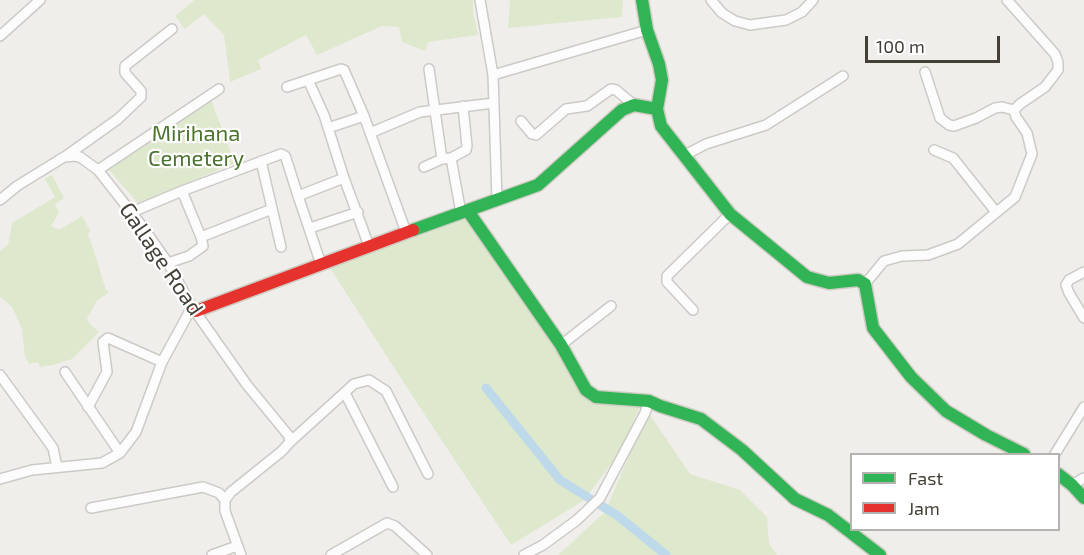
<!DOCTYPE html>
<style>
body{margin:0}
#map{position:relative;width:1084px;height:555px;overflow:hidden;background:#f0eeeb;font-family:"Exo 2",sans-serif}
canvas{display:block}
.legend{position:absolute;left:850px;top:453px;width:210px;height:78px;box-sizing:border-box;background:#fff;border:2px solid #b5b3af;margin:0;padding:8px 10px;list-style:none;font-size:18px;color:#454037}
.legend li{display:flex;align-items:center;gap:12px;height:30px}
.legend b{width:30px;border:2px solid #b5b3af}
.scale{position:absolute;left:865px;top:36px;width:135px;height:27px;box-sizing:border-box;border:3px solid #454037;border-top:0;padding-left:8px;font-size:18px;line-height:21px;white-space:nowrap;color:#454037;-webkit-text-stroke:4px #fff;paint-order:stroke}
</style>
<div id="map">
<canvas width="1084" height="555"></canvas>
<ul class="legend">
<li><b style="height:8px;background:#30b455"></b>Fast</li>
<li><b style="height:8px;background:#e5322d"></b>Jam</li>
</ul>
<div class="scale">100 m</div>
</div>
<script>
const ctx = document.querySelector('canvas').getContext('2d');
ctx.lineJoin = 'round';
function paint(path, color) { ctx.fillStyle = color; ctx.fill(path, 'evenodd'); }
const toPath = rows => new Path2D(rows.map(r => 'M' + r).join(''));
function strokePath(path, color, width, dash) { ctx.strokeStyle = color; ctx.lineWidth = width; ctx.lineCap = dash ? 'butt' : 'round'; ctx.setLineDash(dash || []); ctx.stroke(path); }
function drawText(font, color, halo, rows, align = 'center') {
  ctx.font = font + ' "Exo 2",sans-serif'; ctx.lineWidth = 4.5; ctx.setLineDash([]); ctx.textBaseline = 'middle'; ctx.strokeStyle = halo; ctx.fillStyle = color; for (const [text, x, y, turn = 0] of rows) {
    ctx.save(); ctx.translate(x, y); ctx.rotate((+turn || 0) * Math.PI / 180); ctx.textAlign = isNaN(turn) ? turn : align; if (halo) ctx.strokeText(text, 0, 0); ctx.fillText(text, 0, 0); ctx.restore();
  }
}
paint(toPath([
 [194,0,473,0,473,11,478,35,428,42,425,51,402,42,399,27,382,26,317,55,306,35,258,60,261,69,230,82,224,35,204,14,185,29,175,16],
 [510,0,623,0,622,17,508,28],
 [211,100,235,163,138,203,108,169],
 [52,175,64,198,55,204,59,212,51,226,59,230,82,216,90,230,88,235,93,248,106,290,111,293,109,292,97,301,87,318,90,324,99,332,72,359,53,365,40,367,38,362,29,364,25,357,22,329,12,307,0,297,0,251,8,245,12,223,55,197,45,179],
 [473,216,582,389,640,406,632,425,612,463,583,501,511,545,415,400,330,268],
 [648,412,690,474,740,490,767,517,769,543,777,555,558,555,605,512]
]), '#dee8cd');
strokePath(toPath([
 [486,388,560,480,618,516,666,555]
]), '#bedaea', 9);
const street = toPath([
 [480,0,493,75,497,200],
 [711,0,722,13,735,21,750,25,786,20,802,12,813,0],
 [0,36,40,0],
 [429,69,442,159],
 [925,72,940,118,949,125,954,126,976,118,995,108,1002,107,1014,110],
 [493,75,647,30],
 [308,80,324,115,344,178,369,246],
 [287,87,341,69,344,70,364,116,406,232],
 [521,121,532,134,536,135,566,109,587,106,611,89,616,90,634,105],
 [328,128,364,116],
 [370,133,420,112,494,103],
 [934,150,953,158,996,212],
 [66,156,118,119,141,97,141,91,125,73,125,66,172,29],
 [683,156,706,144,766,125,843,76],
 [451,158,461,213],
 [261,161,281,247],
 [424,167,442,159,451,158,466,150,467,146,463,106],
 [98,170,219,89],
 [298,196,344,178],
 [0,200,17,186,64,157,75,156,80,157,98,170,142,226,168,263,192,307,247,385,289,436,290,442],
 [132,212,182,191,281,154,285,156,286,158,298,196,321,264],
 [310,228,358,212],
 [201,237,272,209],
 [168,263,189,256,203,246,201,237,182,191],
 [1084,272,1069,280,1066,285,1069,293,1084,318],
 [865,284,884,261,902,256,928,255,958,244,1015,197,1032,154,1027,133,1016,117,1014,110,1020,104,1045,87,1058,70,1058,62,1055,54,1007,0],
 [693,310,667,282,667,276,730,214],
 [561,345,611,306],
 [65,372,120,453],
 [0,375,53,448,57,467],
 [345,393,393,487],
 [88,407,107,372,103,342,108,338,162,362],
 [1055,454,1084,407],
 [0,479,32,470,102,463,120,453,136,432,162,362,192,307],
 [1072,485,1084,478],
 [91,508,203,487,219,493,225,500],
 [212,555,237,546],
 [241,555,225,511,225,500,231,492,282,451,290,442,354,384,369,380,386,391,428,474],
 [331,555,387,523,395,526,427,555],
 [524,555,543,545,577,520,600,498,645,413,649,401]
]);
const fast = toPath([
 [642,0,647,30,659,64,662,80,657,109,661,126,730,214,807,277,829,283,858,280,865,284,873,328,911,377,946,411,986,435,1024,454],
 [468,211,561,345,586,390,596,397,649,401,660,406,701,419,742,450,795,499,828,515,880,555],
 [413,230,538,185,622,110,634,105,657,109],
 [1058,474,1072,485,1084,498]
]);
const jam = toPath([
 [196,311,413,230]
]);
strokePath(street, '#cccac7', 12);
strokePath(fast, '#cecbc2', 15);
strokePath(jam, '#cecbc2', 15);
strokePath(street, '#fdfcfc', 9);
strokePath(fast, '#30b455', 12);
strokePath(jam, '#e5322d', 12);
drawText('22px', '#4b732f', '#fff', [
 ["Mirihana",196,134],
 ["Cemetery",196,159]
]);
drawText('22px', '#454037', '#fff', [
 ["Gallage Road",161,259,56]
]);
</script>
